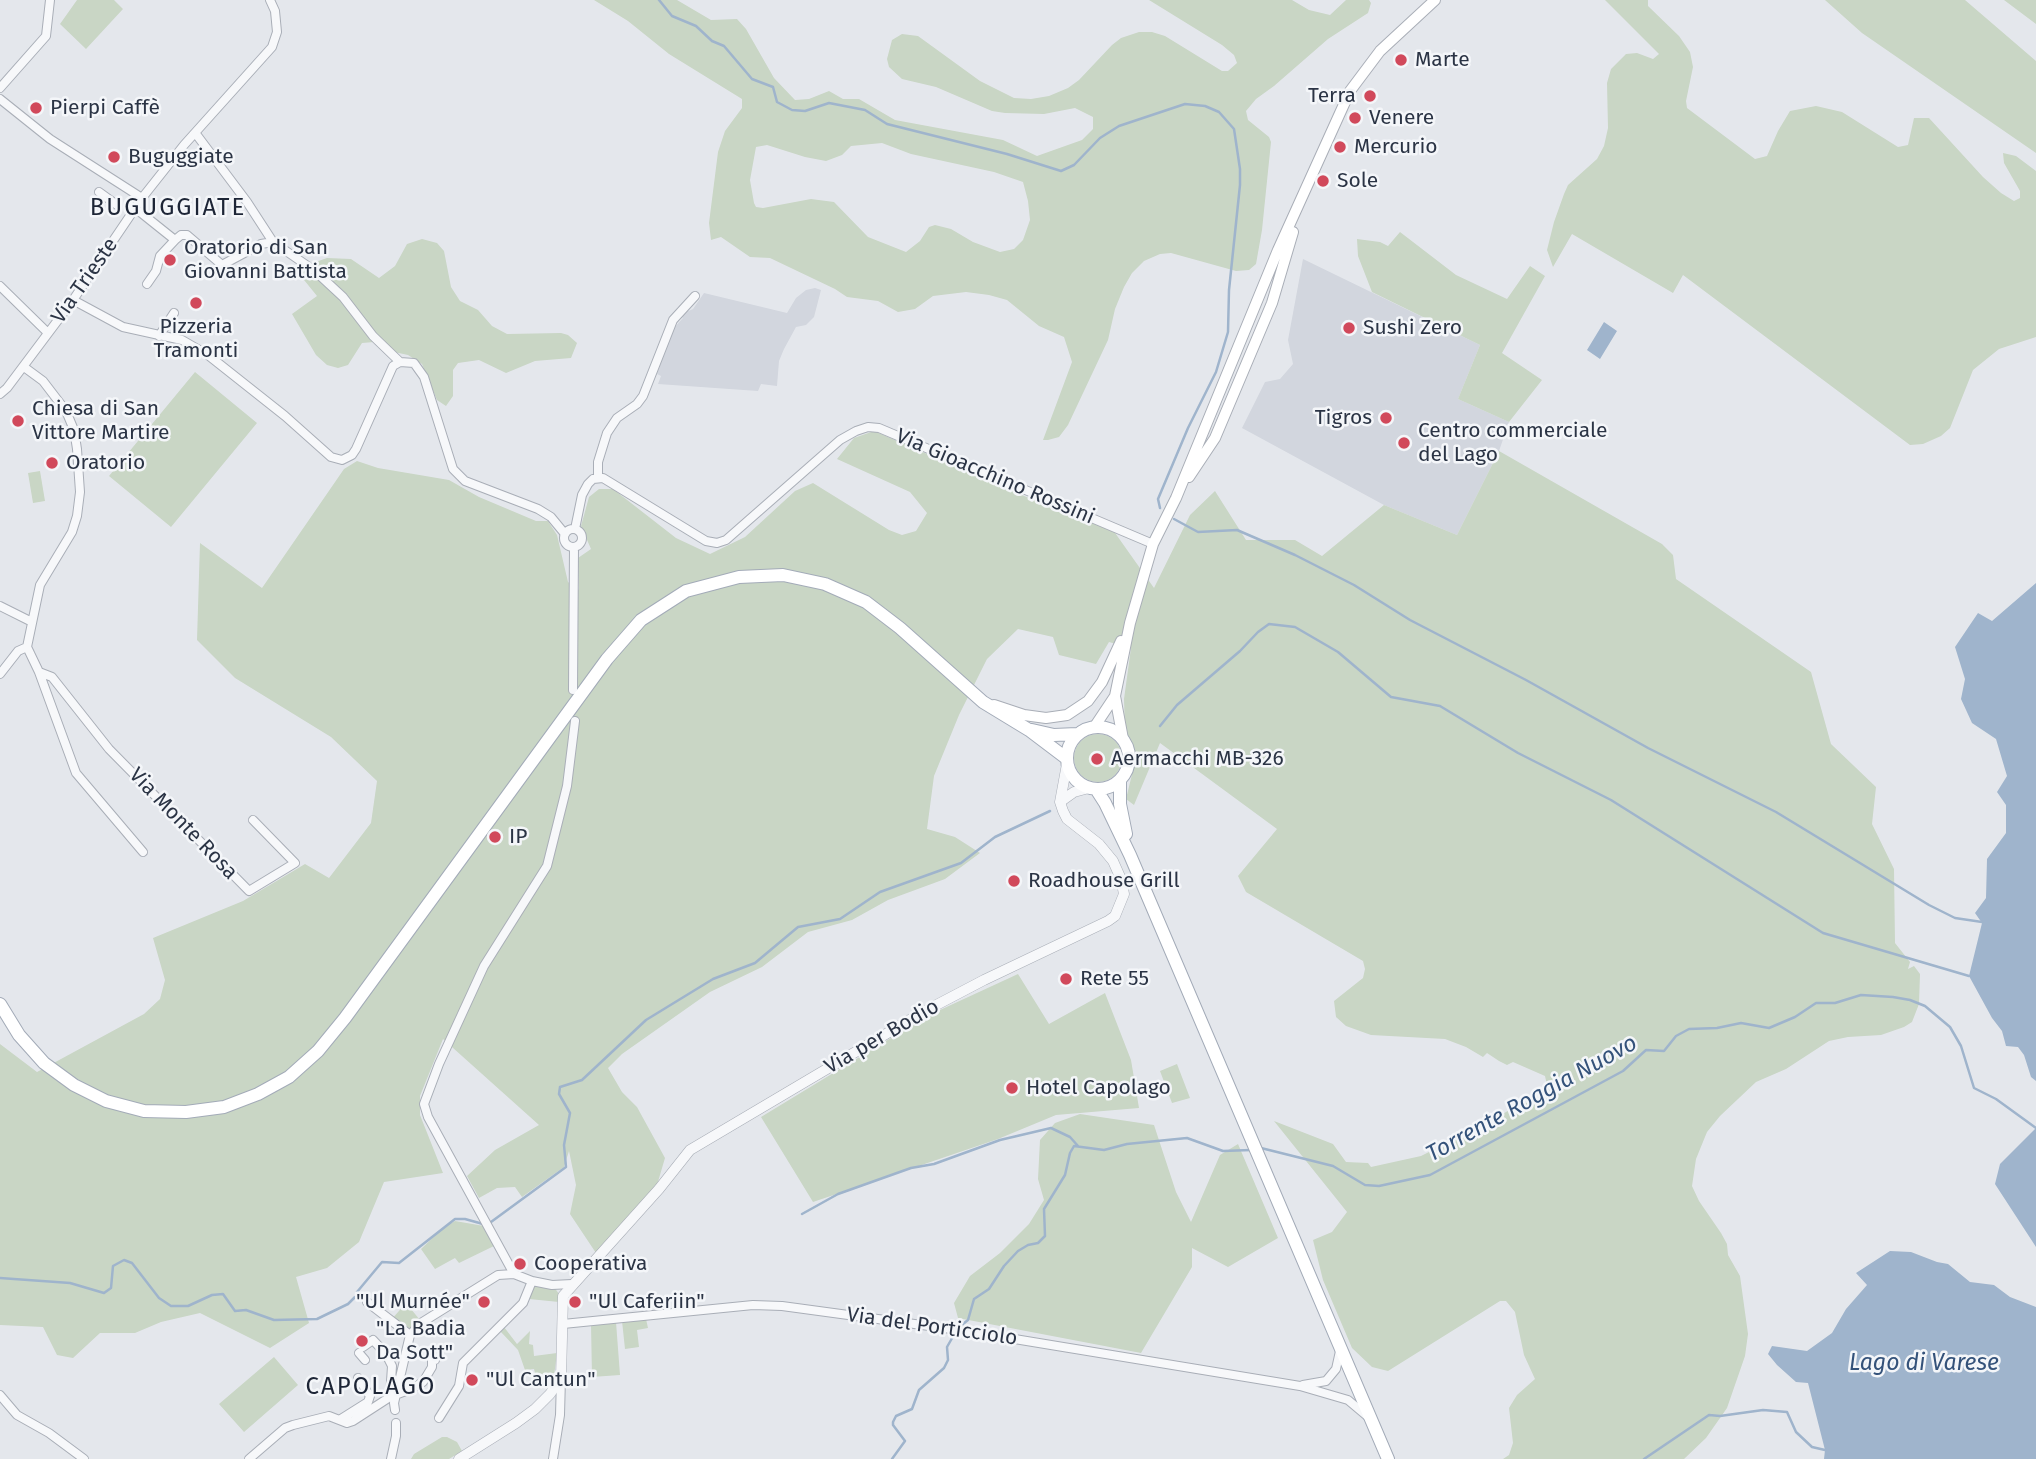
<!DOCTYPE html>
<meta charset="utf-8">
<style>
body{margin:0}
canvas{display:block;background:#e4e7ec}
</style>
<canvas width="2036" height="1459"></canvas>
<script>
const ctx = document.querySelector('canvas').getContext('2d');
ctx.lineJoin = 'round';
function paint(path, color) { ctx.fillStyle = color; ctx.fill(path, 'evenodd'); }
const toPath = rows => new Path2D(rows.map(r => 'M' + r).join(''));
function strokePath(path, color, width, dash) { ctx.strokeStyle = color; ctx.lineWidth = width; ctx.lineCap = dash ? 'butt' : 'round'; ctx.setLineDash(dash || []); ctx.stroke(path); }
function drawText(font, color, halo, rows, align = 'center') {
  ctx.font = font + ' "Fira Sans",sans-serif'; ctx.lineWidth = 5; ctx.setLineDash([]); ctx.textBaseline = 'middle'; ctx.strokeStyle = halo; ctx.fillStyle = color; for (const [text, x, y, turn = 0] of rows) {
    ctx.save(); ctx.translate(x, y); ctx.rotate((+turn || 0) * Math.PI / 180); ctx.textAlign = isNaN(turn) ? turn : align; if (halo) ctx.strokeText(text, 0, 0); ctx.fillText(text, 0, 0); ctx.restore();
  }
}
paint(toPath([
 [1303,259,1480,345,1458,399,1509,422,1499,451,1457,535,1384,505,1242,428,1265,382,1280,379,1293,364,1288,340],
 [815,288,821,290,814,317,806,325,796,327,784,349,779,361,777,386,761,384,758,391,658,384,661,376,657,374,673,329,683,318,681,316,684,313,693,309,704,293,787,313,796,298,806,290]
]), '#d2d6de');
paint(toPath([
 [77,0,114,0,123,9,86,49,60,24],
 [594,0,677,0,711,20,737,19,746,29,774,78,795,100,809,99,829,91,843,99,859,99,895,120,1003,140,1037,156,1082,140,1093,129,1093,117,1075,108,1044,114,1005,113,992,111,936,87,902,79,889,67,887,59,892,40,902,34,918,36,980,81,1014,98,1031,99,1049,96,1068,88,1079,80,1112,45,1121,38,1139,32,1152,32,1165,36,1222,71,1228,71,1237,63,1234,55,1222,45,1149,0,1292,0,1309,10,1330,15,1346,0,1369,0,1371,3,1368,13,1328,39,1274,86,1256,99,1246,111,1248,120,1269,137,1271,142,1262,230,1256,264,1249,270,1236,271,1171,253,1160,254,1144,261,1132,273,1124,287,1115,309,1108,340,1068,425,1059,437,1048,440,1043,440,1072,362,1064,337,1039,326,1007,300,989,295,966,292,933,296,915,309,898,312,878,301,847,297,835,289,770,258,750,257,721,237,711,240,709,223,718,152,725,131,742,108,742,99,669,54,628,21],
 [882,143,911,154,994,172,1023,182,1028,201,1030,220,1023,240,1014,249,1000,252,973,242,951,229,935,225,929,227,920,241,906,252,868,237,834,202,811,199,763,208,756,207,754,203,750,180,756,147,767,145,805,157,826,161,842,155,851,146],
 [1605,0,1648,0,1648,6,1679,36,1690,52,1693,67,1686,101,1687,108,1755,159,1767,156,1778,131,1790,111,1816,106,1842,112,1898,147,1908,145,1914,118,1929,118,1983,177,2001,193,2014,201,2020,198,2020,191,2004,163,2003,153,2016,156,2036,171,2036,337,1999,349,1973,370,1950,428,1941,436,1923,444,1910,445,1683,275,1673,293,1572,234,1553,267,1547,250,1554,222,1564,194,1568,185,1597,159,1604,146,1608,128,1607,83,1611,69,1626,54,1637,53,1653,59,1659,54],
 [1825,0,1965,0,2036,61,2036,153,1862,33],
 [2004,0,2036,0,2036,24],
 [1400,232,1456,275,1507,299,1530,266,1545,276,1502,353,1542,380,1509,422,1458,399,1480,345,1372,292,1358,256,1357,239,1380,242,1388,246],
 [422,239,437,243,444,251,451,287,460,301,478,310,492,326,507,334,561,333,568,335,577,343,571,358,535,361,506,373,479,360,458,363,453,370,453,396,446,406,437,400,422,364,408,355,394,352,374,342,362,343,348,365,338,368,327,365,316,355,292,314,317,296,300,275,313,263,327,258,351,259,379,278,395,266,407,244],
 [195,372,257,423,171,527,109,476],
 [874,431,1059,511,1113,530,1154,588,1190,515,1215,491,1246,540,1295,540,1322,556,1384,505,1457,535,1499,451,1662,544,1673,555,1676,579,1811,672,1831,744,1876,787,1872,824,1894,869,1895,943,1910,962,1908,969,1914,966,1920,974,1919,1004,1912,1022,1904,1027,1881,1035,1848,1037,1829,1041,1786,1069,1756,1082,1720,1116,1707,1132,1696,1159,1692,1186,1699,1201,1721,1233,1727,1244,1728,1255,1740,1276,1748,1334,1745,1356,1727,1408,1706,1438,1684,1459,1503,1459,1509,1455,1513,1443,1509,1408,1517,1395,1535,1379,1524,1355,1515,1312,1506,1301,1500,1301,1388,1371,1372,1367,1352,1348,1323,1280,1313,1240,1332,1232,1347,1212,1274,1121,1333,1144,1346,1162,1368,1163,1371,1167,1421,1156,1497,1118,1512,1108,1534,1100,1548,1090,1545,1076,1513,1062,1507,1065,1499,1061,1487,1053,1483,1057,1466,1047,1445,1039,1371,1035,1346,1026,1336,1017,1334,1001,1363,978,1365,969,1363,961,1246,892,1238,876,1277,829,1160,743,1134,805,1126,799,1135,762,1133,748,1125,732,1124,699,1131,648,1109,642,1096,664,1059,655,1053,637,1018,629,987,659,959,715,934,776,927,829,955,837,980,853,945,879,888,900,852,920,808,932,762,967,710,992,622,1054,608,1068,622,1092,637,1107,665,1158,657,1185,596,1253,570,1214,576,1185,569,1151,564,1167,522,1197,515,1187,497,1188,479,1198,467,1176,495,1150,539,1125,443,1039,420,1096,420,1115,443,1173,384,1182,359,1242,327,1268,296,1277,309,1323,270,1348,200,1313,161,1322,135,1333,100,1333,73,1358,57,1355,43,1327,0,1325,0,1044,37,1072,144,1014,160,999,165,980,153,938,243,901,305,864,329,878,371,823,377,781,331,737,235,678,197,640,200,543,262,588,344,469,357,461,378,468,449,480,479,497,536,521,548,521,557,535,568,582,579,590,578,558,591,549,581,526,589,497,599,489,613,489,676,538,710,554,745,537,795,491,813,483,889,530,902,535,916,531,927,513,910,492,837,459,854,438],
 [40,471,45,501,33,503,28,473],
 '1074 758a24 24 0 1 1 48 0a24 24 0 1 1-48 0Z',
 [1018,974,1049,1024,1105,993,1131,1060,1139,1108,1056,1115,998,1139,813,1202,761,1117,927,1016],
 [1177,1064,1190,1098,1172,1103,1160,1071],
 [1080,1114,1154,1125,1176,1192,1191,1222,1220,1155,1238,1144,1278,1238,1228,1267,1192,1248,1192,1267,1141,1353,958,1318,954,1303,970,1276,1000,1253,1029,1224,1044,1200,1038,1179,1040,1140,1055,1123],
 [455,1221,484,1226,494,1246,459,1263,455,1258,435,1269,421,1249,443,1228],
 [534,1287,554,1287,559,1294,559,1302,529,1299],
 [406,1303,420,1320,409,1330,391,1320],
 [646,1319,648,1328,637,1330,639,1347,625,1349,622,1321],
 [616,1322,620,1375,592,1377,591,1324],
 [504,1327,517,1344,530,1331,529,1344,533,1345,534,1356,557,1353,554,1376,535,1373,534,1369,525,1370,518,1350,500,1331],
 [274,1357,298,1385,244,1432,219,1404],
 [442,1437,447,1437,457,1442,462,1451,449,1459,411,1459,414,1454]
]), '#c9d6c5');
paint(toPath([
 [1604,322,1617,331,1600,359,1587,350],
 [2036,583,2036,1081,2031,1077,2024,1055,2018,1047,2006,1046,2002,1031,1992,1018,1969,976,1982,923,1975,913,1986,898,1987,859,2006,833,2006,805,1997,792,2007,776,1996,739,1972,723,1961,699,1965,679,1955,647,1978,613,1992,621],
 [2036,1128,2036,1247,1995,1184,2000,1164],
 [1890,1251,1911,1252,1937,1262,1948,1264,1970,1282,1994,1285,2010,1297,2036,1307,2036,1459,1824,1459,1825,1450,1808,1383,1796,1382,1777,1365,1768,1354,1772,1346,1807,1351,1832,1333,1846,1309,1867,1285,1856,1273]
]), '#9fb4cc');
strokePath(toPath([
 [659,0,672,16,696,26,712,41,724,46,752,79,773,87,777,102,792,110,805,111,829,103,865,110,887,124,1007,154,1061,171,1074,165,1100,138,1119,126,1185,104,1205,106,1219,112,1234,129,1240,169,1240,185,1229,290,1228,332,1216,372,1188,428,1158,499,1160,508],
 [1174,519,1198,532,1237,530,1295,555,1354,585,1410,620,1526,680,1648,748,1776,812,1929,905,1955,918,1982,922],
 [1160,726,1177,705,1240,651,1258,632,1269,624,1295,627,1338,652,1391,697,1440,706,1518,753,1611,800,1823,933,1969,976],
 [1261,1148,1333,1166,1365,1185,1379,1186,1430,1175,1623,1071,1646,1050,1664,1051,1676,1036,1689,1029,1717,1028,1741,1023,1769,1028,1795,1017,1816,1003,1835,1003,1861,995,1893,997,1910,1000,1925,1006,1950,1027,1961,1046,1974,1088,1996,1099,2036,1128],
 [802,1214,838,1194,911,1168,934,1164,1000,1140,1051,1128,1070,1137,1078,1146],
 [491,1222,566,1167,564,1145,570,1113,559,1094,560,1087,582,1080,646,1020,713,979,755,963,798,927,840,919,880,892,961,863,995,837,1050,811],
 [0,1278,70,1283,104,1293,111,1288,113,1266,124,1260,132,1263,159,1298,171,1306,188,1306,212,1295,223,1294,235,1311,246,1310,274,1320,317,1319,348,1304,355,1297],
 [357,1292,382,1262,399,1263,455,1219,465,1219,483,1224],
 [958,1328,968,1320,974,1299,989,1289,1004,1266,1018,1251,1028,1245,1038,1243,1045,1236,1044,1209,1065,1175,1070,1153,1074,1146,1104,1150,1127,1144,1187,1138,1223,1151,1251,1150],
 [892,1459,905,1441,893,1425,893,1422,896,1416,912,1409,919,1390,944,1368,948,1360,947,1347,955,1333],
 [1644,1459,1709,1415,1720,1416,1763,1410,1787,1412,1796,1432,1812,1447,1825,1450]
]), '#9fb4cc', 2.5);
const minor = toPath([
 [0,88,46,36,50,0],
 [0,99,50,139,142,198],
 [196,134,247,202,273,242],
 [99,192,117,205],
 [135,208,175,240,181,235,187,235,222,265,261,244,273,242,315,271,343,297,373,336,400,362],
 [147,284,156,271,160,256,175,240],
 [0,286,48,333],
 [73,300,123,327,182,340,208,355,285,416,331,457,342,460,352,455,356,449,393,366,400,362,414,363,424,377,453,469,465,481,538,509,551,517,565,534],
 [159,336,174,313],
 [24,367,43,381,66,411,74,430,77,449,80,492,77,516,72,532,40,585,27,647,39,672,76,773,143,852],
 [0,394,7,388,73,300,142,198,184,145,272,47,277,32,275,11,270,0],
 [598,478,598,462,607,433,617,418,637,404,643,396,673,320,695,296],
 '564 538a9 9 0 1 1 18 0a9 9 0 1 1-18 0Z',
 [575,529,582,495,588,484,593,479,603,478,706,541,717,543,726,540,840,440,856,431,868,427,879,428,1153,544],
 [0,606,32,622],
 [39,672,52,677,109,749,249,891,295,863,253,820],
 [0,674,18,651,27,647],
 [573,690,574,547],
 [514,1274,428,1117,424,1104,439,1064,484,966,547,866,567,786,575,721],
 [367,1302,410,1335],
 [563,1324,753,1305,782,1306,966,1331,1300,1386,1348,1400,1367,1416],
 [410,1335,421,1323,498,1275,514,1274,532,1281,552,1285,572,1284],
 [363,1347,373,1340,386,1354,392,1366,390,1397],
 [359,1353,365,1360],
 [1303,1385,1326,1381,1336,1369,1340,1351],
 [0,1395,17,1415,49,1433,84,1459],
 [395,1410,394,1403,410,1335],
 [439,1418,459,1386,463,1363,523,1303,532,1281],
 [341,1419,368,1402,370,1396,358,1378],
 [249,1459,285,1428,293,1425,329,1416,347,1423,353,1421,390,1397,411,1389,423,1382,432,1367,432,1360,435,1360],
 [391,1459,396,1436,396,1423],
 [553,1459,560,1415,561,1378]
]);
const tertiary = toPath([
 [1060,802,1074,792,1089,788],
 [459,1459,516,1423,535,1409,550,1394,561,1378,563,1296,659,1189,690,1150,923,1012,984,980,1108,921,1115,916,1124,894,1121,879,1113,861,1099,844,1067,819,1063,811,1060,802,1067,764]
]);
const secondary = toPath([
 [1189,477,1215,438,1272,303,1293,232],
 [994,705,1024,715,1046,718,1067,715,1088,701,1102,682,1121,641],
 [1095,726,1115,696],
 [1123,739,1115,696,1130,623,1153,544,1176,498,1278,250,1350,91,1380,51,1435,0]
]);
const primary = toPath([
 '1067 758a31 31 0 1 1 62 0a31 31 0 1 1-62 0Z',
 [1032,730,1054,735,1077,734],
 [1120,780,1120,804,1126,834],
 [1096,789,1105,803,1130,855,1388,1459],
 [0,1004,19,1035,44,1063,74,1085,106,1101,144,1111,186,1112,224,1107,258,1094,289,1077,318,1051,345,1018,607,659,641,620,686,591,739,577,783,575,825,584,866,602,900,628,983,702,1029,730,1066,758]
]);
strokePath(minor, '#a9aeb7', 10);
strokePath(tertiary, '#a9aeb7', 11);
strokePath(secondary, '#a9aeb7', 12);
strokePath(primary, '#a3abb8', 14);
strokePath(minor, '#f7f8fa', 8);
strokePath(tertiary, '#f7f8fa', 10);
strokePath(secondary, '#fff', 10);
strokePath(primary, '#fff', 12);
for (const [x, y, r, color] of [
 [1401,60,7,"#d1495b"],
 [1370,96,7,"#d1495b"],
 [36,108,7,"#d1495b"],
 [1355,118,7,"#d1495b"],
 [1340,147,7,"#d1495b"],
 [114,157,7,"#d1495b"],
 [1323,181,7,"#d1495b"],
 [170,260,7,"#d1495b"],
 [196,303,7,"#d1495b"],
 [1349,328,7,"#d1495b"],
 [1386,418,7,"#d1495b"],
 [18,421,7,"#d1495b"],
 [1404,443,7,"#d1495b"],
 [52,463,7,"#d1495b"],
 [1097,759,7,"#d1495b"],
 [495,837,7,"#d1495b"],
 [1014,881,7,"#d1495b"],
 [1066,979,7,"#d1495b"],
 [1012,1088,7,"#d1495b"],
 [520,1264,7,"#d1495b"],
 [484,1302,7,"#d1495b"],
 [575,1302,7,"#d1495b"],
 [362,1341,7,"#d1495b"],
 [472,1380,7,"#d1495b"]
]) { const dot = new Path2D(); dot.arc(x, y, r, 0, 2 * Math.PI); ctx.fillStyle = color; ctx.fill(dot); strokePath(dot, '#f4f6f9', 2.5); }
drawText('21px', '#2b3445', '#f4f6f9', [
 ["Marte",1415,60],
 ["Terra",1356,96,"right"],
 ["Pierpi Caffè",50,108],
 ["Venere",1369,118],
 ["Mercurio",1354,147],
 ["Buguggiate",128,157],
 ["Sole",1337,181],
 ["Oratorio di San",184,248],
 ["Giovanni Battista",184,272],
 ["Pizzeria",196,327,"center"],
 ["Tramonti",196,351,"center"],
 ["Sushi Zero",1363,328],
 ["Chiesa di San",32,409],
 ["Vittore Martire",32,433],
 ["Tigros",1372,418,"right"],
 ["Centro commerciale",1418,431],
 ["del Lago",1418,455],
 ["Oratorio",66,463],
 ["Aermacchi MB-326",1111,759],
 ["IP",509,837],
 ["Roadhouse Grill",1028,881],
 ["Rete 55",1080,979],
 ["Hotel Capolago",1026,1088],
 ["Cooperativa",534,1264],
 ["\"Ul Murnée\"",470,1302,"right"],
 ["\"Ul Caferiin\"",589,1302],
 ["\"La Badia",376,1329],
 ["Da Sott\"",376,1353],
 ["\"Ul Cantun\"",486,1380]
], 'left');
drawText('21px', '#2b3445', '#f4f6f9', [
 ["Via Trieste",85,281,-55],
 ["Via Gioacchino Rossini",995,477,23],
 ["Via Monte Rosa",183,824,46],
 ["Via per Bodio",882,1037,-30],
 ["Via del Porticciolo",932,1327,8]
]);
drawText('italic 23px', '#34527a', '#f4f6f9', [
 ["Torrente Roggia Nuovo",1532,1099,-29],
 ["Lago di Varese",1924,1364]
]);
ctx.letterSpacing = '2px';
drawText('24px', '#1d2536', '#f4f6f9', [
 ["BUGUGGIATE",168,208],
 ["CAPOLAGO",371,1387]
]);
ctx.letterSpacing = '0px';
</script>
